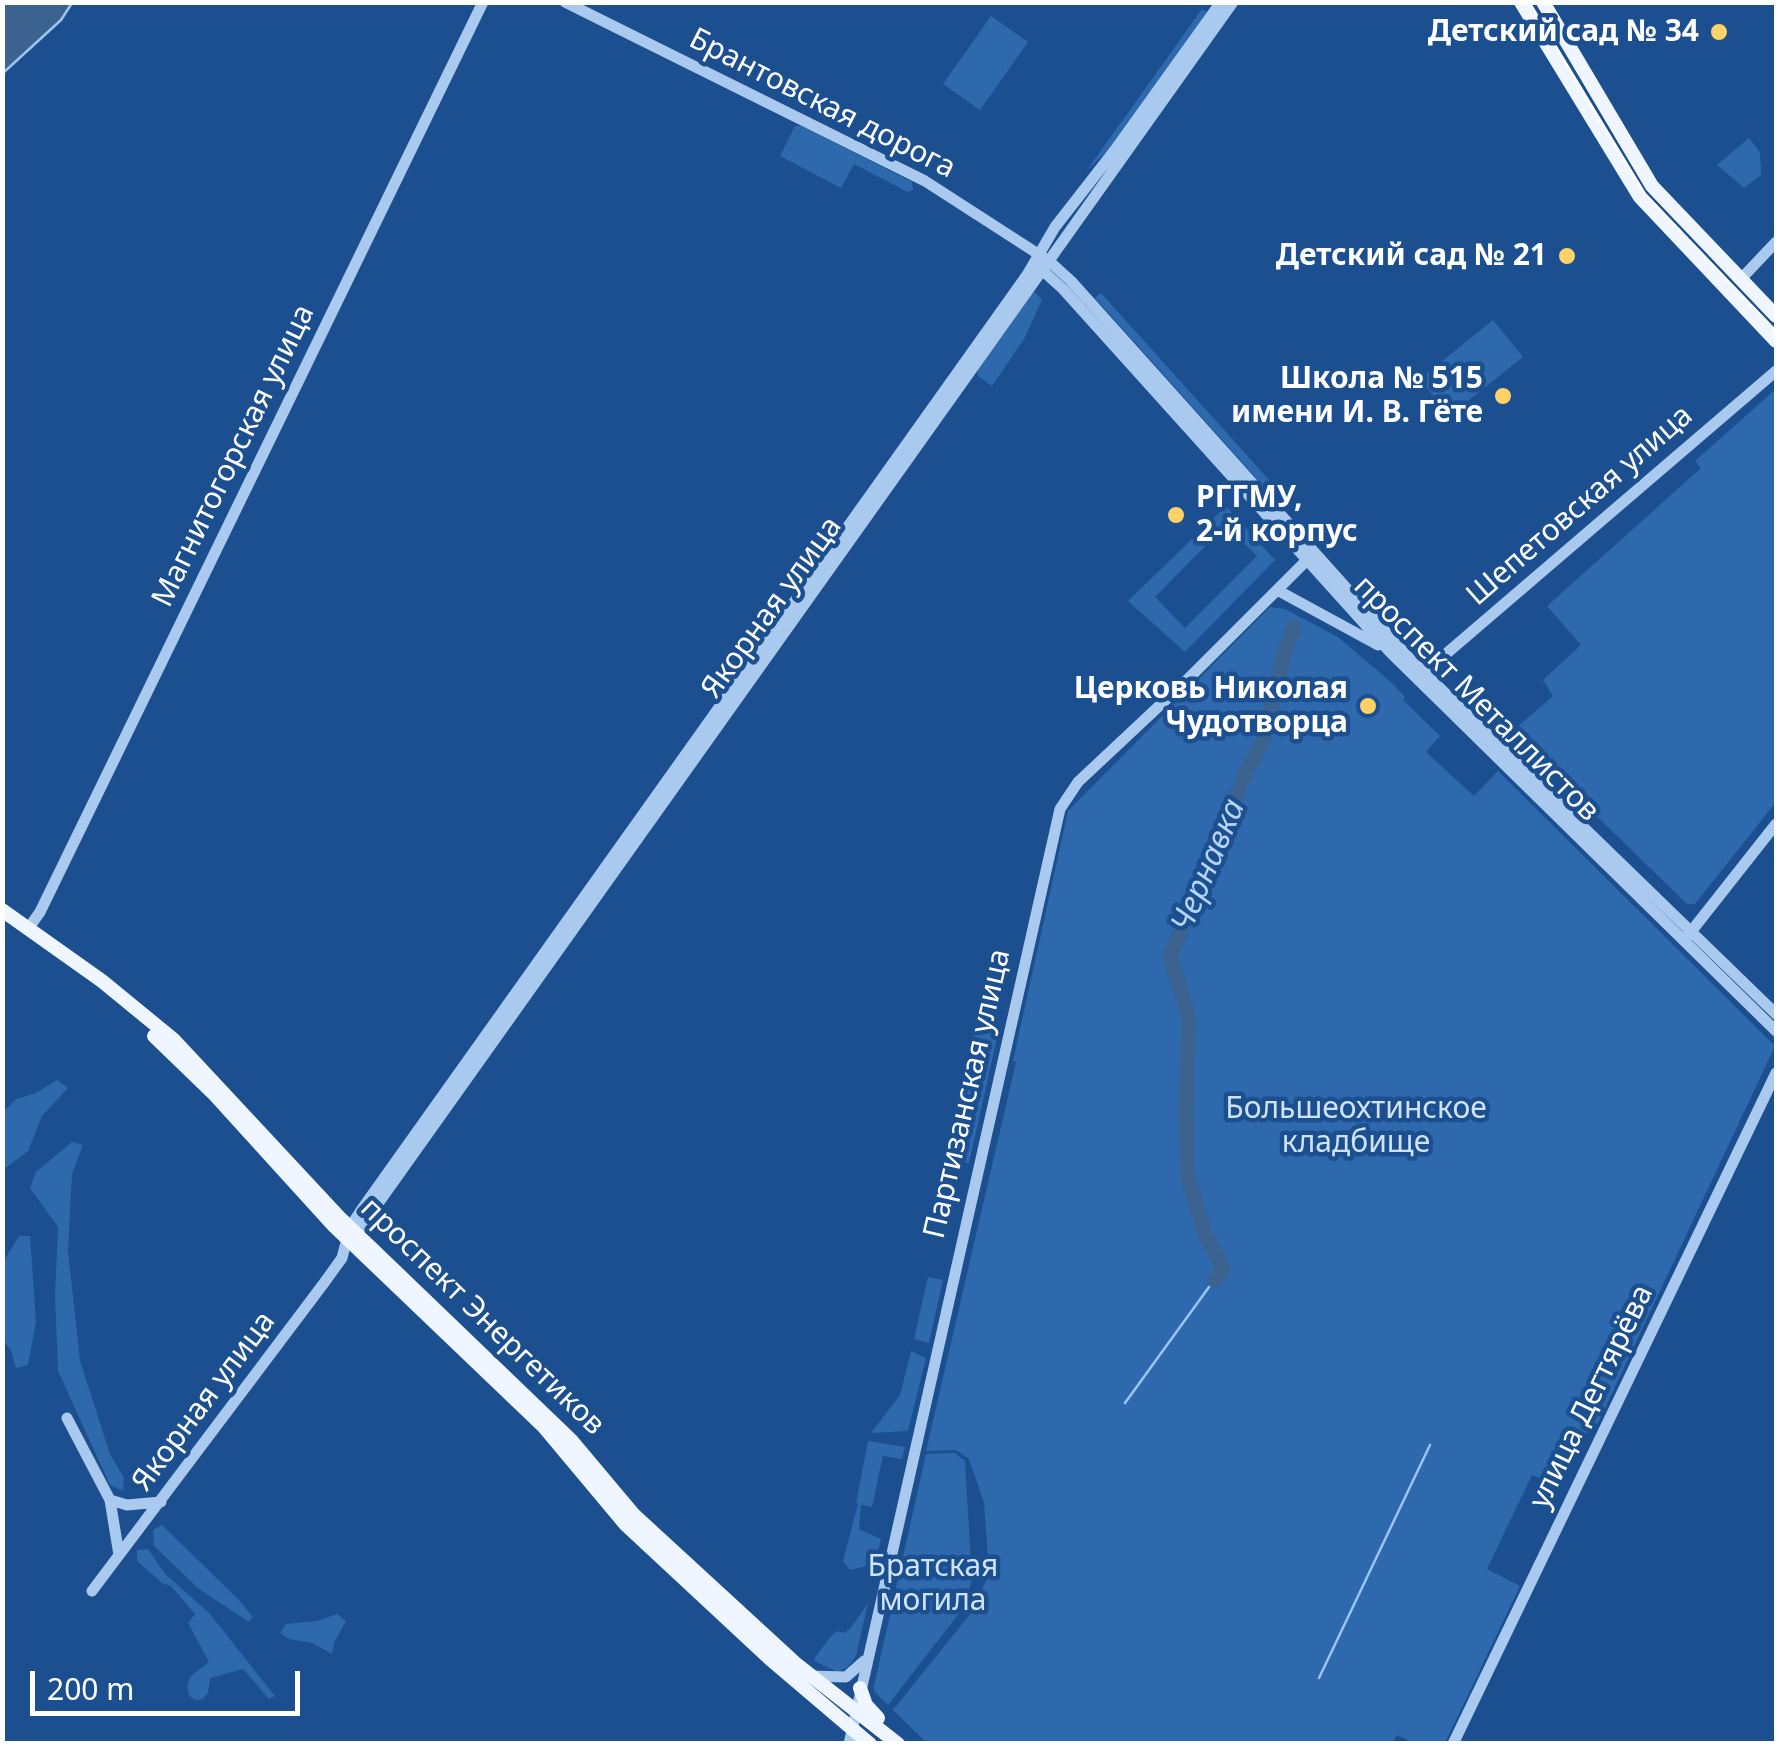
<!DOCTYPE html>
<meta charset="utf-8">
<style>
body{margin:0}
#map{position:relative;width:1779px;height:1746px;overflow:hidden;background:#1b4f8f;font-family:"Noto Sans",sans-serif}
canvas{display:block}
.frame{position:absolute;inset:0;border:5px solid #fff;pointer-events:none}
.scale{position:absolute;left:30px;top:1671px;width:270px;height:45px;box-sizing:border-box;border:5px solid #fff;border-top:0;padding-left:12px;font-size:30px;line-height:35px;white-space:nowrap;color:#fff;-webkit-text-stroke:8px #1b4f8f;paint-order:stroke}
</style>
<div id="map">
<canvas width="1779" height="1746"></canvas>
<div class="frame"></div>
<div class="scale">200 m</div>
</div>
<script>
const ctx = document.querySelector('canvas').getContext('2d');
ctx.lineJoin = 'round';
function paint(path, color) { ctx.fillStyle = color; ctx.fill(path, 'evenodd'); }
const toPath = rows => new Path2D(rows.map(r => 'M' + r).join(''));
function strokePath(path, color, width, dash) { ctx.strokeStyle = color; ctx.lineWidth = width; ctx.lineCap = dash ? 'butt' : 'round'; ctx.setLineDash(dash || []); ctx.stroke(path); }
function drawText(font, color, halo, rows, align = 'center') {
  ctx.font = font + ' "Noto Sans",sans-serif'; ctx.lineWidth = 9; ctx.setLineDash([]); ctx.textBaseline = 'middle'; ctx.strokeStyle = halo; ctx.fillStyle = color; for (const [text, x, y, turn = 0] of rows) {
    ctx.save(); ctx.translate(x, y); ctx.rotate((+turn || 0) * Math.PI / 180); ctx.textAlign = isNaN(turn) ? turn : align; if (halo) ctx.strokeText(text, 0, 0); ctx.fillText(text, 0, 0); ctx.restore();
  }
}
paint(toPath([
 [1202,9,1207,12,1111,148,1087,170],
 [991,16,1028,42,980,110,943,84],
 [795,126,801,126,912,182,913,190,908,192,854,164,841,188,780,156],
 [1749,138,1760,152,1761,175,1744,188,1717,165],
 [1034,291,1042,300,1024,339,992,386,978,376,977,371],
 [1101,293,1288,501,1282,507,1095,298],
 [1493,320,1523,357,1449,416,1420,379],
 [1776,389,1776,802,1695,904,1687,904,1575,795,1574,786,1515,729,1553,696,1543,680,1581,645,1547,606,1701,468,1695,461],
 [1226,506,1275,560,1185,652,1128,601],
 [1226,525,1257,556,1185,628,1155,597],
 [1270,607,1285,609,1338,637,1392,683,1405,697,1403,700,1440,736,1426,752,1474,796,1498,771,1775,1046,1599,1421,1542,1479,1532,1475,1487,1569,1520,1586,1445,1743,1414,1743,1397,1735,1392,1744,927,1743,893,1710,971,1613,986,1581,988,1559,984,1503,969,1459,956,1450,926,1451,1016,1062,1013,1061,1068,811],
 [976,1024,999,1029,969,1163,949,1159,972,1076,980,1077,984,1056,968,1052],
 [57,1080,68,1088,42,1116,28,1151,3,1170,3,1112,16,1099,36,1093],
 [72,1142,83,1145,72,1174,68,1251,80,1361,110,1454,124,1478,123,1491,110,1485,58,1371,55,1296,58,1227,30,1188,36,1172],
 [19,1236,30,1236,36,1322,28,1365,16,1368,11,1350,3,1340,2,1264],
 [928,1277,943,1280,929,1343,914,1339],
 [911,1351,926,1358,908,1431,871,1433,900,1395],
 [868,1441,905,1447,902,1459,883,1456,872,1507,861,1505,859,1529,881,1539,875,1564,850,1570,843,1561,858,1504,856,1503],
 [955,1453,965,1461,972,1579,964,1607,888,1705,874,1691,874,1686,926,1454],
 [162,1525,239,1600,253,1617,249,1622,199,1589,154,1546,153,1530],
 [148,1549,165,1574,209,1613,275,1696,269,1699,243,1669,210,1678,208,1693,203,1699,196,1700,189,1696,187,1685,191,1676,209,1662,188,1623,195,1614,171,1586,162,1583,137,1561,137,1550],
 [868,1603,856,1656,848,1667,838,1672,816,1662,814,1659,827,1641,836,1631,844,1633,850,1629],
 [337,1614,346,1621,334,1643,332,1654,312,1643,289,1639,280,1633,286,1624,317,1621]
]), '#2e69ad');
const water = toPath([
 [3,2,72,3,61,20,3,73,3,2]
]);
paint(water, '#3c6290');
strokePath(water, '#9cc4f0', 2.5);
strokePath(toPath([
 [1125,1403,1209,1287],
 [1319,1678,1430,1445]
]), '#9cc4f0', 2.5);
strokePath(toPath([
 [1215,1280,1223,1268,1205,1234,1188,1178,1186,1111,1189,1018,1170,957,1245,774,1264,739,1283,656,1294,627]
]), '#3c6290', 15);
strokePath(toPath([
 [565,2,925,181,1049,261,1071,281,1410,659,1776,1014],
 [1040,263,1042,270,1063,289,1390,652,1776,1031],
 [1741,279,1776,242],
 [1277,590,1378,645],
 [1419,677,1776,371],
 [28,929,40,912,483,2],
 [1686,938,1776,824],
 [351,1237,357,1233,1233,2],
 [67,1418,110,1500,119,1555],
 [110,1500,127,1505,161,1502],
 [92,1591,324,1283,342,1258,350,1227,362,1209,1027,275,1055,227,1115,150,1221,2],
 [811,1676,846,1677,864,1661],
 [849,1744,1060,809,1078,782,1189,678,1314,553],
 [1453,1744,1776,1073]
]), '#a9c9ee', 11);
strokePath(toPath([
 [1521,2,1640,197,1776,341],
 [1543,2,1652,186,1776,316],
 [2,910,102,981,174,1040,339,1217,571,1440,634,1515,795,1663,898,1744],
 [154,1036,215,1095,334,1226,544,1427,626,1525,770,1659,870,1744],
 [860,1688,866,1705,878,1718]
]), '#f0f6ff', 14);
strokePath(toPath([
 [1529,2,1644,193,1776,331]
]), '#fff', 2.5);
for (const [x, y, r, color] of [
 [1719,32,10,"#ffd166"],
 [1567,256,10,"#ffd166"],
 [1503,396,10,"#ffd166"],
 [1176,515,10,"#ffd166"],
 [1368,706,10,"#ffd166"]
]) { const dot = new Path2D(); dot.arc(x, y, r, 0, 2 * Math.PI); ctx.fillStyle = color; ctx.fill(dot); strokePath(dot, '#1b4f8f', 4); }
drawText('bold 30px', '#fff', '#1b4f8f', [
 ["Детский сад № 34",1699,32],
 ["Детский сад № 21",1547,256],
 ["Школа № 515",1483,379],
 ["имени И. В. Гёте",1483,413],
 ["РГГМУ,",1196,498,"left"],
 ["2-й корпус",1196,532,"left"],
 ["Церковь Николая",1348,689],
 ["Чудотворца",1348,723]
], 'right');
drawText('30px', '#fff', '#1b4f8f', [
 ["Брантовская дорога",822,104,27],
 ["Магнитогорская улица",234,456,-64],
 ["Шепетовская улица",1580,506,-41],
 ["Якорная улица",772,608,-54],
 ["проспект Металлистов",1476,699,45],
 ["Партизанская улица",968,1094,-77],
 ["проспект Энергетиков",482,1317,44],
 ["улица Дегтярёва",1592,1397,-64],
 ["Якорная улица",204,1402,-53]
]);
drawText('30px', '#cfe3fa', '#1b4f8f', [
 ["Большеохтинское",1356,1109],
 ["кладбище",1356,1143],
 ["Братская",933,1567],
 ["могила",933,1601]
]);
drawText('italic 32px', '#b5d3f5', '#1b4f8f', [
 ["Чернавка",1209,866,-67]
]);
</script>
